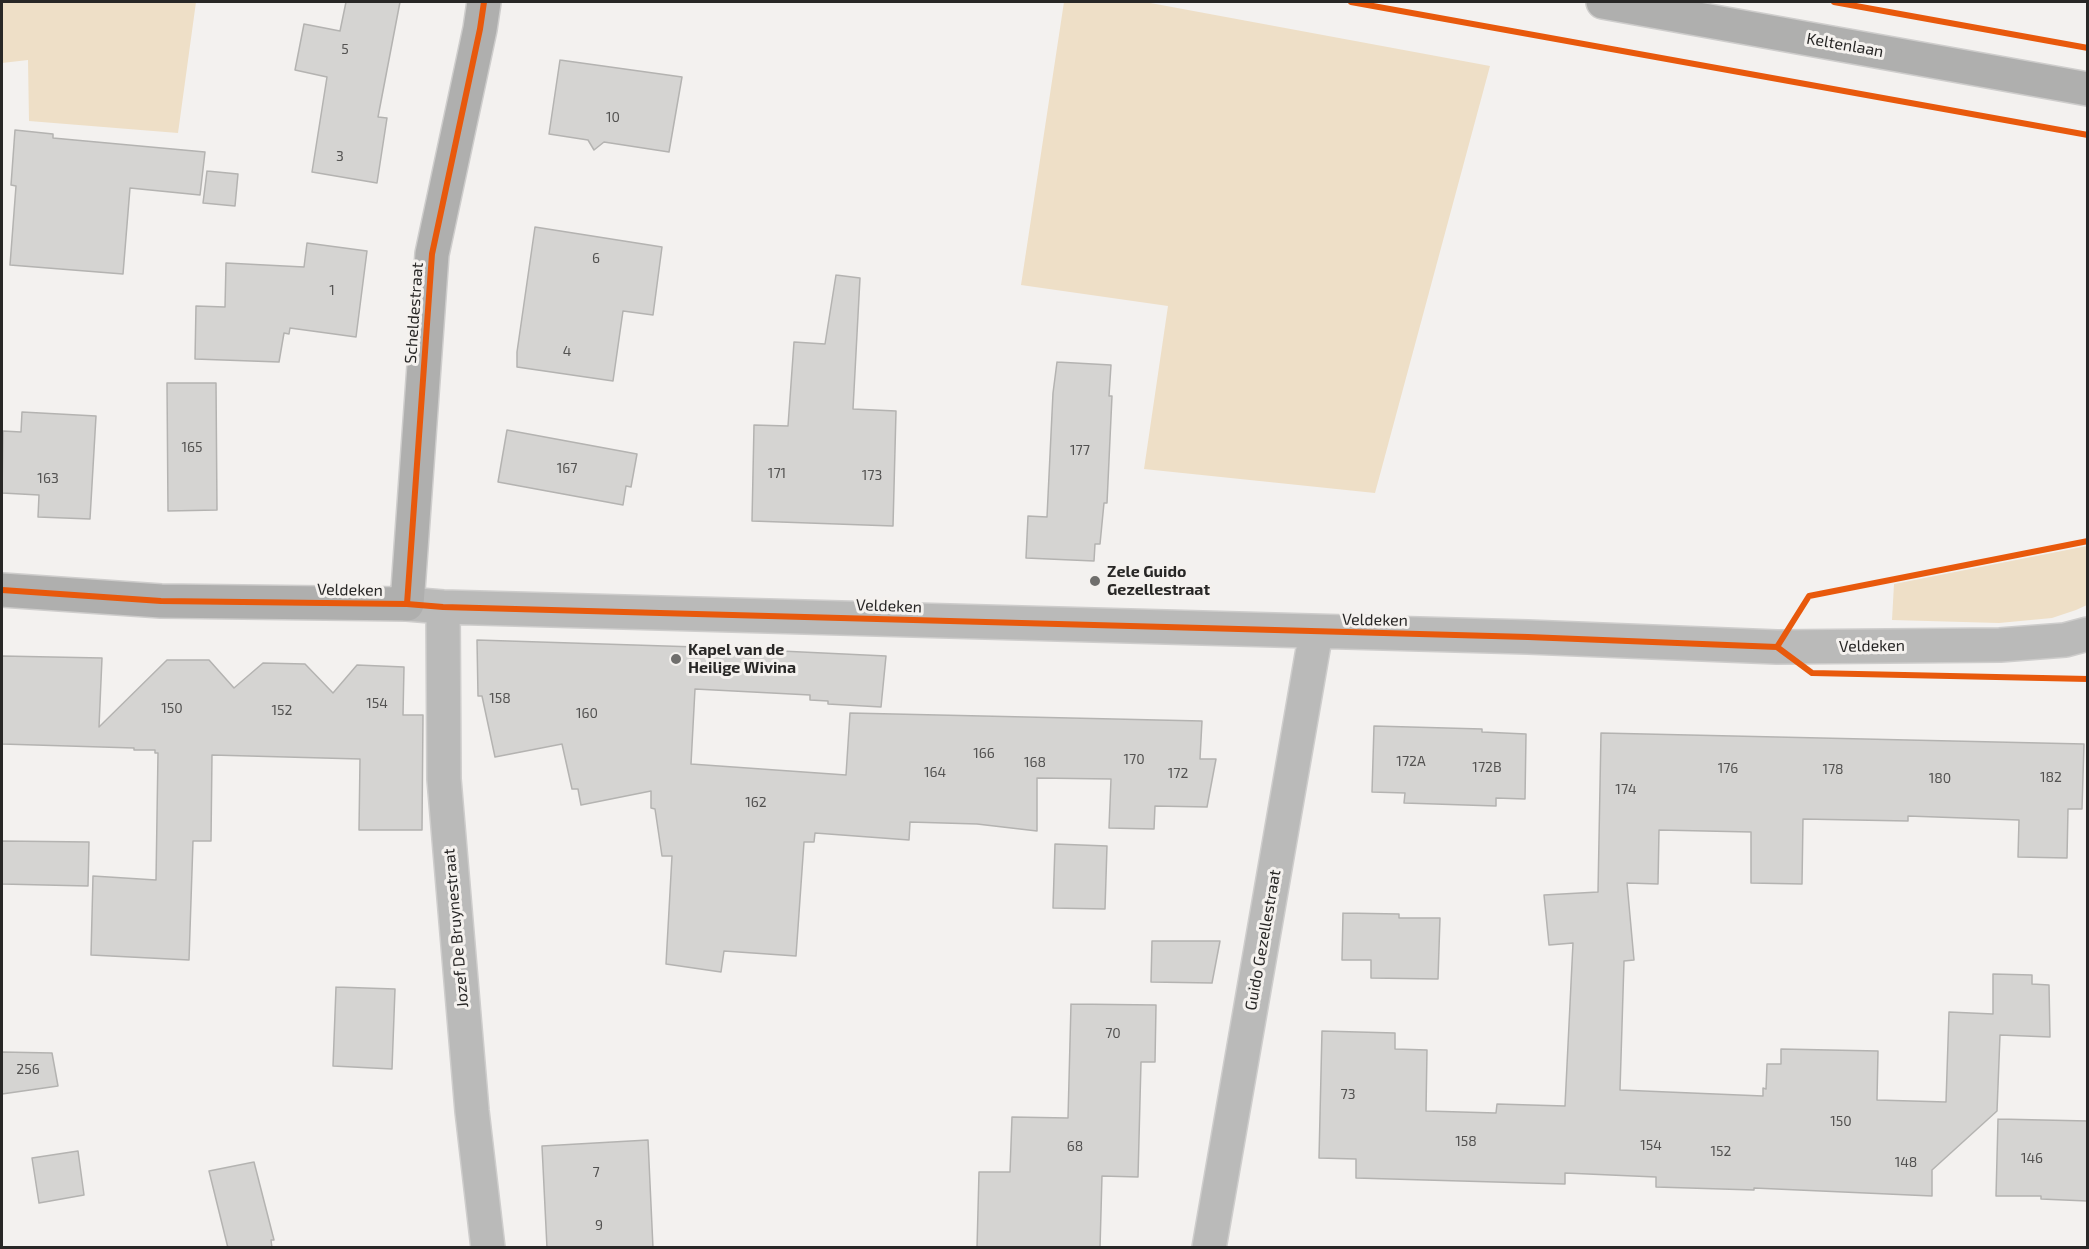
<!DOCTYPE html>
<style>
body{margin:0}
#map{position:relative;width:2089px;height:1249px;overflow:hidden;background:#f3f1ef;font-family:"Exo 2",sans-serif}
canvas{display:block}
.frame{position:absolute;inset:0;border:3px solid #282726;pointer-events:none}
</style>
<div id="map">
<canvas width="2089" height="1249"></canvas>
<div class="frame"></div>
</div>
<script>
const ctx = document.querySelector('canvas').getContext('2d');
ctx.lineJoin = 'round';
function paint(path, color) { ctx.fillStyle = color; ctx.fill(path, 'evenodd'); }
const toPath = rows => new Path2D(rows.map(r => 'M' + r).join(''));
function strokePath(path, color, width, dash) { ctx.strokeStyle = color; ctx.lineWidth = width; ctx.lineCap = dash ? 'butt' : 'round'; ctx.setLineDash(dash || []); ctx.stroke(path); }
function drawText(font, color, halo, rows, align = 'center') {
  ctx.font = font + ' "Exo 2",sans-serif'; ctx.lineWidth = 6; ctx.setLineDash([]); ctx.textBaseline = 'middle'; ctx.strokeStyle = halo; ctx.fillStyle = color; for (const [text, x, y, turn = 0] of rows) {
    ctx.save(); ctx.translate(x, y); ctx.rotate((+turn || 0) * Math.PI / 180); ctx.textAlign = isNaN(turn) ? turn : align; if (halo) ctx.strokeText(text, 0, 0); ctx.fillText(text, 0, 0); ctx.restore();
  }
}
paint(toPath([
 [2,2,196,2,178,133,29,121,28,60,2,63],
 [1064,2,1145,2,1490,66,1375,493,1144,469,1168,306,1021,285],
 [2087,546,2087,605,2076,610,2052,618,1999,623,1892,620,1894,584]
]), '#eedfc7');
const building = toPath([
 [346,2,400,2,378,117,387,118,377,183,312,172,327,77,295,70,304,24,340,31,346,2],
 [560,60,682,77,669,152,604,142,594,150,588,140,549,134,560,60],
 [15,130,53,134,53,138,205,152,200,195,130,188,123,274,10,265,16,186,11,185,15,130],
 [207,171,238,174,235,206,203,203,207,171],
 [535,227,662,247,653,315,623,311,613,381,517,367,517,352,535,227],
 [307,243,367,251,356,337,290,328,289,334,284,333,279,362,195,359,196,306,225,307,226,263,304,267,307,243],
 [836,275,860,278,853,409,896,411,893,526,752,521,754,425,788,426,794,342,825,344,836,275],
 [1057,362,1111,365,1109,396,1112,396,1107,503,1104,503,1100,544,1095,544,1094,561,1026,558,1028,516,1047,517,1053,393,1057,362],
 [167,383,216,383,217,510,168,511,167,383],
 [22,412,96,416,90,519,38,517,39,495,2,493,3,431,21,432,22,412],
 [507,430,637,454,631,487,626,486,623,505,498,482,507,430],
 [477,640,697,647,886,656,881,707,828,704,828,701,810,700,810,695,695,689,691,764,846,775,850,713,1202,721,1200,759,1216,759,1207,807,1155,806,1154,829,1109,828,1111,779,1037,778,1037,831,977,824,910,822,909,840,815,833,814,842,804,842,796,956,724,951,721,972,666,964,672,856,662,856,655,809,651,808,651,791,581,805,578,789,572,789,562,744,495,757,482,696,478,696,477,640],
 [2,656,102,658,99,727,167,660,209,660,234,688,263,663,305,664,333,693,357,665,404,667,403,715,423,715,422,830,359,830,360,759,212,755,211,841,193,841,189,960,91,955,93,876,156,880,158,753,155,753,155,750,134,750,134,748,2,744,2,656],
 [1374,726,1482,729,1482,732,1526,734,1525,799,1496,798,1496,806,1404,803,1405,793,1372,792,1374,726],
 [1601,733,2084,744,2082,809,2068,809,2067,858,2018,857,2019,820,1908,816,1908,821,1803,819,1802,884,1751,883,1751,832,1659,830,1658,884,1627,883,1634,960,1624,961,1620,1090,1763,1096,1763,1088,1766,1089,1767,1064,1781,1064,1781,1049,1878,1051,1877,1100,1946,1102,1949,1012,1993,1014,1993,974,2032,975,2032,984,2049,985,2050,1037,2000,1035,1997,1111,1932,1170,1932,1196,1754,1188,1754,1190,1656,1187,1656,1177,1565,1173,1565,1184,1356,1178,1356,1159,1319,1158,1322,1031,1395,1033,1395,1049,1427,1050,1426,1111,1496,1113,1497,1104,1565,1106,1573,943,1549,945,1544,895,1598,892,1601,733],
 [2,841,89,842,88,886,2,884,2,841],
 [1055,844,1107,846,1105,909,1053,908,1055,844],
 [1343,913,1399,914,1399,918,1440,918,1438,979,1371,978,1371,960,1342,960,1343,913],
 [1152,941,1220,941,1212,983,1151,982,1152,941],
 [336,987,395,989,392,1069,333,1066,336,987],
 [1071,1004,1156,1005,1155,1062,1141,1062,1138,1177,1102,1176,1100,1248,977,1248,979,1172,1010,1172,1012,1117,1068,1118,1071,1004],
 [2,1052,52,1053,58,1086,2,1094,2,1052],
 [1998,1119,2088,1121,2087,1201,2041,1199,2041,1196,1996,1196,1998,1119],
 [648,1140,653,1248,547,1248,542,1146,648,1140],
 [78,1151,84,1195,39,1203,32,1158,78,1151],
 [254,1162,274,1240,271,1240,272,1248,228,1248,209,1171,254,1162]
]);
paint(building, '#d5d4d2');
strokePath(building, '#b4b3b1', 1.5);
const street = toPath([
 [407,604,443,607,1528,637,1777,647,2000,645,2065,640,2088,634],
 [443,607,444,779,472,1111,488,1248],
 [1209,1248,1316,632]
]);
const secondary = toPath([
 [1603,2,2088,89],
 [2,590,161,601,407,604,432,254,480,29,484,2]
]);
strokePath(street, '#cecdcc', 36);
strokePath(secondary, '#cecdcc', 36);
strokePath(street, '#babab9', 33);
strokePath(secondary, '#afafae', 33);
strokePath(toPath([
 [1351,2,2088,135],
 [1834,2,2088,48],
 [2,590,161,601,407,604,443,607,1528,637,1777,647],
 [407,604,432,254,480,29,484,2],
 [1777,647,1809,596,2088,541],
 [1777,647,1812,673,2088,679]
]), '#e8590c', 6);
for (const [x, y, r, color] of [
 [1095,581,6,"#6f6e6c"],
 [676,659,6,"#6f6e6c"]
]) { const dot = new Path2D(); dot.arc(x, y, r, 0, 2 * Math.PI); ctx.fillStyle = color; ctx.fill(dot); strokePath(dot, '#f4f1ee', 2); }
drawText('14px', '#535251', null, [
 ["5",345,49],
 ["10",613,117],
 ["3",340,156],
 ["6",596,258],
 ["1",332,290],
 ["4",567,351],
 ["165",192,447],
 ["177",1080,450],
 ["167",567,468],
 ["171",777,473],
 ["173",872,475],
 ["163",48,478],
 ["158",500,698],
 ["154",377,703],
 ["150",172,708],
 ["152",282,710],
 ["160",587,713],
 ["166",984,753],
 ["170",1134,759],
 ["172A",1411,761],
 ["168",1035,762],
 ["172B",1487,767],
 ["176",1728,768],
 ["178",1833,769],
 ["164",935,772],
 ["172",1178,773],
 ["182",2051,777],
 ["180",1940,778],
 ["174",1626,789],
 ["162",756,802],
 ["70",1113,1033],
 ["256",28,1069],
 ["73",1348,1094],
 ["150",1841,1121],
 ["158",1466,1141],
 ["154",1651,1145],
 ["68",1075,1146],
 ["152",1721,1151],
 ["146",2032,1158],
 ["148",1906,1162],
 ["7",596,1172],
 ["9",599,1225]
]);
drawText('16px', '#282726', '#f4f1ee', [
 ["Keltenlaan",1845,45,10],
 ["Scheldestraat",414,313,-86],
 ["Veldeken",350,590,1],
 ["Veldeken",889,606,2],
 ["Veldeken",1375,620,1],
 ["Veldeken",1872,646,-1],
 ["Jozef De Bruynestraat",456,928,-95],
 ["Guido Gezellestraat",1263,940,-80]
]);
drawText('bold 16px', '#282726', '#f4f1ee', [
 ["Zele Guido",1107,572],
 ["Gezellestraat",1107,590],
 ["Kapel van de",688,650],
 ["Heilige Wivina",688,668]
], 'left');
</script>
